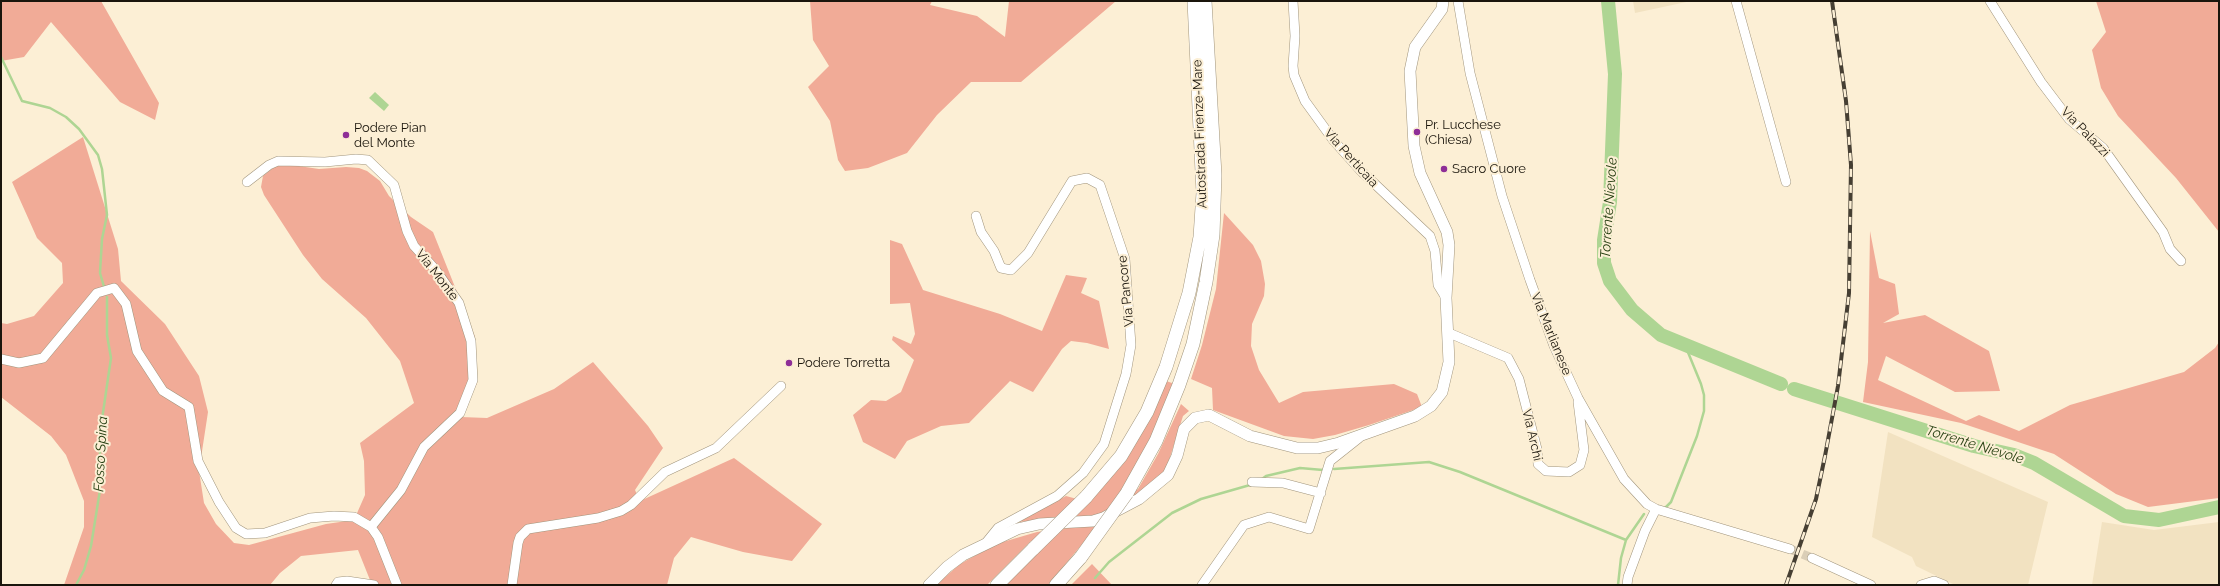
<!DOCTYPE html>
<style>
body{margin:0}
#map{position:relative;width:2220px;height:586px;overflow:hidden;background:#fcefd5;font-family:Raleway,sans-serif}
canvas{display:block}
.frame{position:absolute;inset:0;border:2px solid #1a150c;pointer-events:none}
</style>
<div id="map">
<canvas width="2220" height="586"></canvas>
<div class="frame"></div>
</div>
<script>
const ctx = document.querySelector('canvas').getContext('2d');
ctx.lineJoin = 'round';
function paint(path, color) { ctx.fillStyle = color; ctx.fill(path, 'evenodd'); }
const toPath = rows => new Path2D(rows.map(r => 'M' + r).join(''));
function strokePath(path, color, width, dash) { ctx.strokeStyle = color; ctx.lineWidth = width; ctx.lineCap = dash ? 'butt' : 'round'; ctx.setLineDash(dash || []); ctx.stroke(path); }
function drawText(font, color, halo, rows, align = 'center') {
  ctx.font = font + ' Raleway,sans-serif'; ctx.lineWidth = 4; ctx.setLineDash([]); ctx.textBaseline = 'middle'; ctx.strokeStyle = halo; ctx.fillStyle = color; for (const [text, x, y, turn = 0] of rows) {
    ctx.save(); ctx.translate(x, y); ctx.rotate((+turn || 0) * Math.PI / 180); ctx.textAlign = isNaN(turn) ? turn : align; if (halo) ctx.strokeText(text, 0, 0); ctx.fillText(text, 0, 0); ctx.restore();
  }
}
paint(toPath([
 [1633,1,1691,1,1635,13],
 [1888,432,2048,502,2028,585,1955,585,1916,566,1912,557,1872,537],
 [2102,522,2154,530,2219,522,2219,585,2092,585]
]), '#f2e2c1');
paint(toPath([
 [1,1,101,1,159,103,155,120,120,102,51,22,24,57,1,61],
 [810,1,932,1,930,5,977,16,1005,37,1009,1,1116,1,1021,82,971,82,937,115,907,153,868,168,845,171,838,160,830,121,808,87,829,66,813,40],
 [2096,1,2219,1,2219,232,2176,178,2118,116,2101,88,2092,50,2106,32],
 [83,137,118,249,121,281,165,324,199,376,208,412,199,471,204,503,216,524,234,543,249,545,326,524,354,520,365,495,364,461,360,443,414,403,400,361,366,318,322,279,303,255,264,195,261,187,263,176,274,167,285,164,319,169,346,167,359,168,367,171,380,181,389,196,411,217,433,232,475,337,477,383,461,417,487,418,554,389,593,362,648,426,663,448,635,490,640,501,734,458,822,524,792,561,743,552,691,537,674,558,667,585,372,585,358,550,301,556,280,573,270,585,64,585,84,527,84,501,66,455,51,436,1,397,1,323,7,324,34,316,63,283,62,263,37,238,12,182],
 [1224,213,1253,245,1261,261,1265,284,1264,296,1252,324,1251,346,1259,370,1279,403,1303,392,1394,384,1417,394,1422,407,1369,425,1335,435,1313,439,1284,436,1213,410,1212,388,1191,379,1202,345,1216,289],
 [1870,231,1879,278,1895,284,1899,314,1883,323,1925,315,1989,351,2000,391,1955,392,1886,356,1878,380,1966,421,1979,415,2019,431,2070,405,2184,372,2215,348,2219,342,2219,498,2148,507,2116,494,2054,454,1961,423,1863,402,1868,362],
 [890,240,902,244,923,290,1000,314,1042,331,1066,275,1087,278,1081,293,1099,301,1109,349,1087,343,1071,341,1062,349,1033,392,1010,381,969,423,941,426,907,441,895,459,863,442,853,415,871,400,886,401,901,392,914,360,892,340,893,336,911,344,915,334,910,303,890,304],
 [1166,381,1175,384,1150,441,1115,503,1138,489,1158,454,1181,404,1189,411,1183,416,1166,470,1140,493,1109,511,1087,518,1016,522,1066,496,1088,502],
 [1099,524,1048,585,1003,585,1039,549,1031,541,987,585,936,585,960,564,996,544,1037,532],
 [1092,564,1112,585,1071,585]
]), '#f1ab97');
paint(toPath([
 [375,92,389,105,384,111,369,98]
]), '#aed593');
strokePath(toPath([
 [1,57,22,101,50,108,66,117,79,129,98,155,102,169,107,215,102,239,100,273,105,290],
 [1334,469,1429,462,1460,472,1626,540],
 [1262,479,1266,476,1300,468,1323,470],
 [1665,508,1671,502,1697,436,1704,411,1704,395,1701,384,1685,345],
 [1095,578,1109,562,1172,513,1201,499,1250,485],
 [76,585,84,570,91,546,100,490,100,433,111,358,107,335,107,297],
 [1618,585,1621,558,1626,540,1644,514]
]), '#aed593', 2.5);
strokePath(toPath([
 [1608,1,1615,74,1610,202,1604,240,1604,263,1610,281,1632,310,1661,335,1781,384],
 [1794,389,1974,446,2014,455,2034,463,2124,516,2159,520,2219,507]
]), '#aed593', 14);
strokePath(toPath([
 [1790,549,1812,558]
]), '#daceb7', 9, [9, 4.5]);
const minor = toPath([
 [1293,1,1295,36,1293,66,1294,75,1305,101,1334,141,1360,170,1430,236,1435,251,1438,285,1446,298],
 [1458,1,1470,73,1502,196,1530,280,1554,346,1578,398,1624,479,1647,504,1656,509,1790,549],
 [1736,1,1786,182],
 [1990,1,2041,82,2069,119,2103,148,2163,232,2170,249,2181,261],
 [247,182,269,165,278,161,325,162,356,159,368,160,394,185,407,231,414,246,435,269,459,303,471,341,473,380,460,413,424,447,401,490,371,527],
 [976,216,981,232,994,251,1001,268,1011,270,1028,253,1072,181,1087,178,1100,185,1125,259,1131,345,1126,374,1104,444,1083,473,1057,496,998,528,985,544],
 [1449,333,1508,358,1519,379,1537,449,1538,464,1546,471,1569,472,1580,465,1584,450,1578,402],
 [1,359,19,363,43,358,97,293,114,288,126,304,137,351,163,391,189,407,198,461,219,502,236,528,246,534,265,533,310,518,334,516,354,517,371,527,378,537,397,585],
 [1252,482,1283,483,1321,493],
 [1812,558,1871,585],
 [336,585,338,582,347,581,374,585],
 [512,585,518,543,520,537,528,529,598,518,621,511,631,505,665,472,716,448,781,386],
 [1202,585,1244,525,1269,517,1309,529,1330,461,1359,438],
 [1627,585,1628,577,1645,531,1656,509],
 [1921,585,1934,581,1944,585]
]);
const major = toPath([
 [929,585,947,567,963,555,1017,529,1039,524,1093,521,1103,518,1139,499,1168,475,1177,456,1184,429,1195,418,1209,415,1250,436,1297,448,1318,448,1339,443,1415,416,1431,406,1442,392,1449,362,1446,298,1449,245,1447,232,1420,173,1414,146,1410,71,1415,47,1442,9,1443,1]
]);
const highway = toPath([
 [1127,493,1156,441,1179,385,1193,344,1206,282,1213,235,1215,175,1205,1],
 [1086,497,1121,456,1147,412,1166,367,1189,293,1200,237,1203,193,1194,1],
 [997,585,1034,548],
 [1056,585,1081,557]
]);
strokePath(minor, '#a1957d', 10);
strokePath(major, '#a1957d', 12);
strokePath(highway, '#a1957d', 14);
strokePath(minor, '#fff', 9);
strokePath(major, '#fff', 11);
strokePath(highway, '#fff', 13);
const rail = toPath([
 [1786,585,1816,499,1825,456,1838,386,1849,293,1851,165,1846,101,1832,1]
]);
strokePath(rail, '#463f33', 4);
strokePath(rail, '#fcefd5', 2.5, [8]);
const highwayBridge = toPath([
 [1034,548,1086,497],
 [1081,557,1127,493]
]);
strokePath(highwayBridge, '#a1957d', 14, []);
strokePath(highwayBridge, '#fff', 13);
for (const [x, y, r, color] of [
 [1417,132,4,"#8e2e97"],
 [346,135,4,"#8e2e97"],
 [1444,169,4,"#8e2e97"],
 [789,363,4,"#8e2e97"]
]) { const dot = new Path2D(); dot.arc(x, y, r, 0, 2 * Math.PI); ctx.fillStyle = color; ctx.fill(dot); strokePath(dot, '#fcefd5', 1.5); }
drawText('13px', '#1a150c', '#fcefd5', [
 ["Pr. Lucchese",1425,125],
 ["(Chiesa)",1425,140],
 ["Podere Pian",354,128],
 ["del Monte",354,143],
 ["Sacro Cuore",1452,169],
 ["Podere Torretta",797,363]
], 'left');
drawText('13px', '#1a150c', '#fcefd5', [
 ["Via Palazzi",2085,132,46],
 ["Autostrada Firenze-Mare",1200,134,-92],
 ["Via Perticaia",1351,158,48],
 ["Via Monte",437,275,52],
 ["Via Pancore",1126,291,-96],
 ["Via Marlianese",1551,334,68],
 ["Via Archi",1532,435,77]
]);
drawText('italic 14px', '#284013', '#fcefd5', [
 ["Torrente Nievole",1609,208,-86],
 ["Torrente Nievole",1975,445,17],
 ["Fosso Spina",101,454,-87]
]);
</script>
